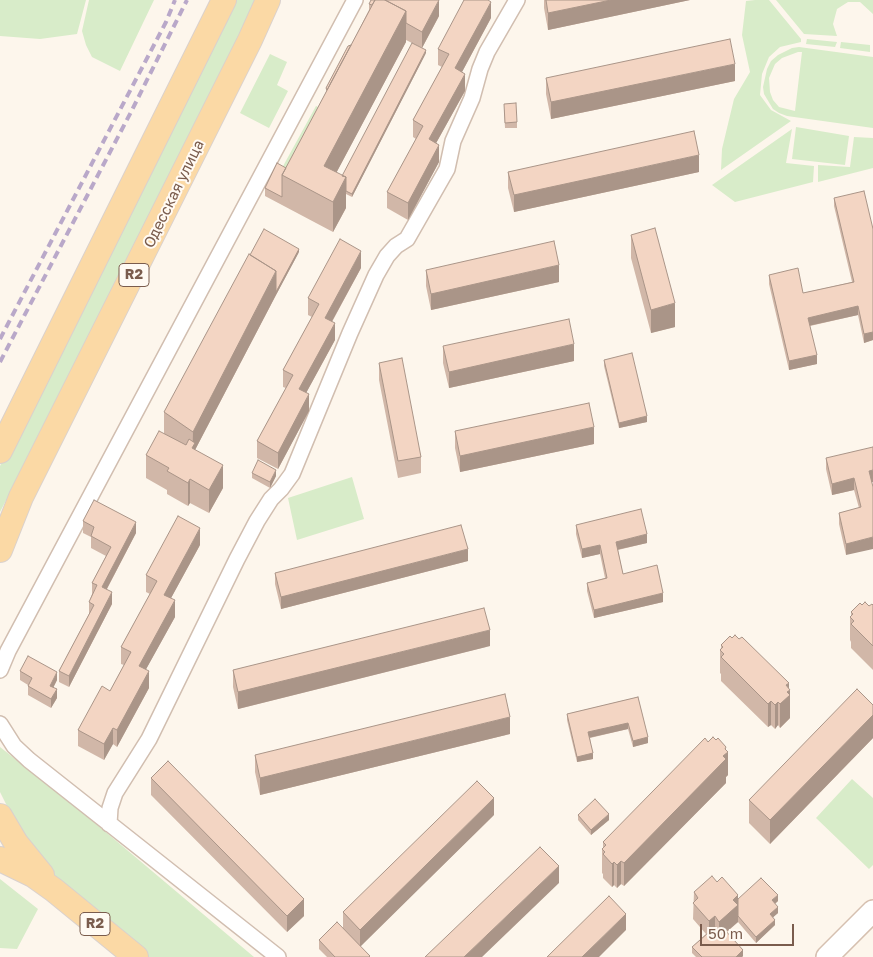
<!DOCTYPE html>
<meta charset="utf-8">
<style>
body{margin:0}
#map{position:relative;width:873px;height:957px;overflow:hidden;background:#fdf6ec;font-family:"Golos Text",sans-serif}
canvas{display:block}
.scale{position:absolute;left:700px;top:924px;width:94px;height:22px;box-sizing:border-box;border:2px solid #7a5c4d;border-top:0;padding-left:6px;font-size:15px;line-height:18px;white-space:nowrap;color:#7a5c4d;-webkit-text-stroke:4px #fffaf3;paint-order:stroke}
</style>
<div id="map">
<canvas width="873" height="957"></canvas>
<div class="scale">50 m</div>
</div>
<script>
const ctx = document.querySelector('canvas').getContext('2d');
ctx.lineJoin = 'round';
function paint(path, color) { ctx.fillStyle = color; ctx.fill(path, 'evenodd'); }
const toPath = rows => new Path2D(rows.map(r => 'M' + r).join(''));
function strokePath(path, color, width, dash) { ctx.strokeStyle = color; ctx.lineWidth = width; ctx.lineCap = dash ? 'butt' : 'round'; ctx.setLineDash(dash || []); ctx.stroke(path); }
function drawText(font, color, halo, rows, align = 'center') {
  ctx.font = font + ' "Golos Text",sans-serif'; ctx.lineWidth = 4; ctx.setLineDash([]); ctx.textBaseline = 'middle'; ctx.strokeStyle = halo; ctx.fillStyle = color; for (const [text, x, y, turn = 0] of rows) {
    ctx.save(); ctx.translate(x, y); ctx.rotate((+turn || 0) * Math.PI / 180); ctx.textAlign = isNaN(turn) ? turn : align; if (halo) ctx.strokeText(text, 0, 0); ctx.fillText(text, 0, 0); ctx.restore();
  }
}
paint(toPath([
 [0,0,86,0,77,34,40,39,0,36],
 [89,0,154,0,120,71,92,57,86,45,82,31],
 [235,0,263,0,198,128,0,512,0,466,40,381],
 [755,0,769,0,801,39,801,42,780,47,769,57,762,74,760,95,771,110,791,121,721,170,722,149,734,99,750,72,742,35,746,1],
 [776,0,873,0,873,14,860,2,848,2,837,9,833,24,837,36,804,34],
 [807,39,837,42,835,47,806,44],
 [841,42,870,45,870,52,840,48],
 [799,47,873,57,873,128,787,116,779,113,773,109,764,94,763,87,767,69,771,61,778,55,792,48],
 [798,52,802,52,795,111,779,107,773,100,770,92,769,78,775,64,782,58],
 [270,54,287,62,277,85,288,91,269,128,240,113],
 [316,106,322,109,294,176,282,168],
 [796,127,849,136,845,165,792,159],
 [792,129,786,163,814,166,813,182,735,202,712,185],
 [854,137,873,138,873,168,818,182,818,165,850,167],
 [352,477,364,519,297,540,288,498],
 [0,747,76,807,254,957,148,957,51,873,18,828,0,792],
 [852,779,873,798,873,865,869,869,816,818],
 [0,879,38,909,17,949,0,948]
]), '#d8ecc9');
const street = toPath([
 [0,670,8,651,355,0],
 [0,724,14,746,29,760,278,957],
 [109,824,110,808,115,793,149,739,237,559,257,521,271,499,281,489,292,474,350,333,376,275,387,256,396,246,407,239,447,169,453,141,472,98,480,69,487,52,517,0]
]);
const secondary = toPath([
 [827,957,873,911]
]);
const primary = toPath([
 [0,451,224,0],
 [0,550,21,497,250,40,268,0],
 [0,816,16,843,42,875],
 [0,859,33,875,54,890,136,957]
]);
strokePath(street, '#d1beb0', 18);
strokePath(secondary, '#d6c0b0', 24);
strokePath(primary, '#dad1cd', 26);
strokePath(street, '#fff', 15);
strokePath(secondary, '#fff', 21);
strokePath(primary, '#fbd9a5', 24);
strokePath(toPath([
 [0,339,166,22,175,0],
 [0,362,131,112,187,0]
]), '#b9a8c9', 4, [8, 5]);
paint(toPath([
 [544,0,690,0,548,30,544,8],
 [369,4,439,16,422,48,406,40,406,42,336,173,342,176,426,53,352,197,346,194,346,208,333,232,282,205,282,204,282,205,265,196,265,188,286,168,326,92,326,88,351,45,369,10],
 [491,18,462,72,465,91,436,143,439,162,408,220,387,208,387,192,416,139,413,137,413,120,442,67,438,65,438,49],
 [546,78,735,81,551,119,546,94],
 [504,109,517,122,517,128,505,128],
 [508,172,699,172,514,212,508,188],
 [834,198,873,229,873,340,864,343,858,315,810,326,817,364,789,370,769,284,769,275,803,293,852,282,834,206],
 [631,235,675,327,651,333,631,258],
 [299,252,276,295,195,450,223,488,209,513,190,503,188,506,167,494,167,490,146,478,146,455,164,433,164,412],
 [361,268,332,322,335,340,306,393,309,411,278,469,257,458,257,441,286,388,283,387,283,370,312,317,308,315,308,298],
 [426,270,559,282,431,310,426,286],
 [443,346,574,361,449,388,443,363],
 [604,360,647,422,619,428,604,366],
 [379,363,421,457,421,473,398,478,379,380],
 [455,431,594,444,460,472,455,448],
 [826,458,872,482,846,555,839,524,839,513,859,508,854,490,832,495,826,469],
 [252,473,276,476,270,488,252,478],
 [83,521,136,533,107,589,112,604,69,687,59,682,59,671,89,614,89,602,92,594,92,583,106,556,91,548,91,537,83,533],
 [576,525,647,543,618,550,623,574,663,602,594,618,587,591,587,583,605,578,600,554,582,558,576,534],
 [200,545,171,598,175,617,146,669,149,688,117,747,113,744,104,760,78,746,78,730,110,691,124,665,121,664,121,647,150,594,146,592,146,575],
 [468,561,281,609,275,584,275,573],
 [862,605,869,606,873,605,873,670,851,648,851,642,850,640,850,617,851,616,851,612],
 [721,645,789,688,790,713,790,718,780,728,778,725,775,729,771,725,768,727,721,681,721,674,720,673,720,650,721,648],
 [490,646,238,709,233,687,233,670],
 [20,671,57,680,53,688,57,698,51,708,28,695,28,685,20,680],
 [638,697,648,743,633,747,628,729,590,738,593,759,577,762,567,720,567,714],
 [873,705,873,738,770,844,749,823,749,800],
 [510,734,260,795,255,772,255,755],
 [708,742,726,751,728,775,726,777,726,783,624,886,621,884,617,888,614,885,612,887,603,878,603,874,602,873,602,849,603,848,603,842],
 [151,778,304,916,287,932,151,795],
 [494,815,360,946,370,957,327,957,319,949,319,940,343,928,343,912],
 [578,815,609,820,591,835,578,820],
 [717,882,738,899,778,901,775,904,778,913,773,917,775,925,756,943,738,922,727,932,743,956,742,957,696,957,692,953,692,947,706,934,693,919,694,892]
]), '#d1b7a8');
paint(toPath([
 [439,0,439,16,422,48,422,32],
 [611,0,690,0,548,30,548,13],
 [491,2,491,18,455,85,455,68],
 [406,11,406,42,324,196,324,166],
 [426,50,426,53,352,197,352,194],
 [735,64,735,81,551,119,551,102],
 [465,74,465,91,429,156,429,139],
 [439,145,439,162,408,220,408,203],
 [699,155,699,172,514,212,514,195],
 [346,177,346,208,333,232,333,202],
 [299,249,299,252,276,295,195,450,192,472,193,432,276,271],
 [361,251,361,268,325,334,325,318],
 [559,265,559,282,431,310,431,294],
 [675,303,675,327,651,333,651,310],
 [858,306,858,315,808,326,808,318],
 [335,323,335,340,299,406,299,389],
 [873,332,873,340,864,343,864,334],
 [574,344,574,361,449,388,449,372],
 [817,355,817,364,789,370,789,361],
 [309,394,309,411,278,469,278,453],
 [647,416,647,422,619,428,619,423],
 [594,427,594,444,460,472,460,456],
 [223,465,223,488,209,513,209,490],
 [276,470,276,476,270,488,270,482],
 [873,470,873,482,869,483,869,471],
 [854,478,854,490,832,495,832,484],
 [190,479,190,503,188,506,188,483],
 [136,522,136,533,102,598,102,587],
 [200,528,200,545,164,611,164,595],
 [647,534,647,543,616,550,616,542],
 [873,537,873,549,846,555,846,544],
 [600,545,600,554,582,558,582,549],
 [468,549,468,561,281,609,281,597],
 [112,592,112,604,69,687,69,676],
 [663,593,663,602,594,618,594,610],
 [175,600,175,617,139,682,139,666],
 [490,630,490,646,238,709,238,692],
 [149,671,149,688,117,747,117,730],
 [57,672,57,680,50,694,50,686],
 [789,683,789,691,790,690,790,718,780,728,780,704,786,685],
 [57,689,57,698,51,708,51,699],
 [771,701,771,725,768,727,768,704],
 [778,702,778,725,775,729,775,705],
 [873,715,873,738,770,844,770,820],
 [510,717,510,734,260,795,260,778],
 [628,723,628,729,588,738,588,732],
 [113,728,113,744,104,760,104,744],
 [648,737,648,743,633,747,633,741],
 [726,747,726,753,728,752,728,775,726,777,726,783,624,886,624,863,723,756,725,749],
 [593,753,593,759,577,762,577,757],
 [494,798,494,815,360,947,360,930],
 [609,814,609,820,591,835,591,830],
 [621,861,621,884,617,888,617,865],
 [614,862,614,885,612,887,612,864],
 [559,866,559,883,482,957,464,957],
 [738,895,738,922,719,938,719,922,733,900],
 [778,895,778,901,772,906,772,900],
 [304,899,304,916,287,932,287,916],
 [778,907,778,913,770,920,770,914],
 [626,914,626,930,599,957,582,957],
 [715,916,715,933,709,938,709,921],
 [775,920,775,925,756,943,756,937],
 [743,950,743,956,742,957,736,957]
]), '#aa9588');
const building = toPath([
 [371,0,375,0,372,5,369,4,371,0],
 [375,0,385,0,406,11,324,166,346,177,333,202,282,175,375,0],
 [385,0,439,0,422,32,406,23,406,11,385,0],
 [464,0,488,0,491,2,455,68,465,74,429,139,439,145,408,203,387,192,423,126,413,120,449,54,438,49,464,0],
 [546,0,611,0,548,13,546,0],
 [730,39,735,64,551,102,546,78,730,39],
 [412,43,426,50,352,194,346,191,346,177,342,176,412,43],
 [351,45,327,90,326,88,348,46,351,45],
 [516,103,517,122,505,123,504,104,516,103],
 [694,131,699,155,514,195,508,172,694,131],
 [277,163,286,168,282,175,282,197,265,188,277,163],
 [864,191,873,229,873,332,864,334,858,306,808,318,817,355,789,361,769,275,798,268,803,293,854,282,834,198,864,191],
 [655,228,675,303,651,310,631,235,655,228],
 [264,229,299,249,276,292,276,271,250,255,264,229],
 [340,239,361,251,325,318,335,323,299,389,309,394,278,453,257,441,293,375,283,370,319,304,308,298,340,239],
 [554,241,559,265,431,294,426,270,554,241],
 [249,254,276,271,193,432,164,412,249,254],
 [569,319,574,344,449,372,443,346,569,319],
 [632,353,647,416,619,423,604,360,632,353],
 [402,358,421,457,398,461,379,363,402,358],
 [589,403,594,427,460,456,455,431,589,403],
 [159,431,186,445,189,439,195,443,192,448,223,465,209,490,190,479,188,483,167,471,169,468,146,455,159,431],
 [873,447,873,470,869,471,873,487,873,537,846,544,839,513,861,507,854,478,832,484,826,458,873,447],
 [258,460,276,470,270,482,252,473,258,460],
 [94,500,136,522,102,587,112,592,69,676,59,671,94,605,89,602,97,585,92,583,111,547,91,536,94,527,83,521,94,500],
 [641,509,647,534,616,542,623,574,657,565,663,593,594,610,587,583,607,578,600,545,582,549,576,525,641,509],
 [178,516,200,528,164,595,175,600,139,666,149,671,117,730,113,728,104,744,78,730,102,686,110,691,131,652,121,647,157,581,146,575,178,516],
 [461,525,468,549,281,597,275,573,461,525],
 [865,602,869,606,872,604,873,605,873,646,851,624,854,621,850,617,853,614,851,612,860,603,862,605,865,602],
 [484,608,490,630,238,692,233,670,484,608],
 [735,635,739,639,742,637,789,683,786,685,790,690,787,692,790,695,780,704,778,702,775,705,771,701,768,704,721,657,724,654,720,650,723,647,721,645,730,636,732,638,735,635],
 [28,656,57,672,50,686,57,689,51,699,28,686,32,678,20,671,28,656],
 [857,689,873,705,873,715,770,820,749,800,857,689],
 [505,694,510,717,260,778,255,755,505,694],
 [638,697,648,737,633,741,628,723,588,732,593,753,577,757,567,714,638,697],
 [713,737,716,740,718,738,726,747,725,749,728,752,723,756,726,759,624,863,621,861,617,865,614,862,612,864,603,854,605,852,602,849,606,845,603,842,705,738,708,742,713,737],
 [168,761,304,899,287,916,151,778,168,761],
 [477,781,494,798,360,930,343,912,477,781],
 [595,799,609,814,591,830,578,815,595,799],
 [540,847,559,866,464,957,425,957,540,847],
 [712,876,717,882,722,877,738,895,733,900,738,905,719,922,715,916,709,921,693,903,698,898,694,892,712,876],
 [761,878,778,895,772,900,778,907,770,914,775,920,756,937,738,916,738,899,761,878],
 [609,896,626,914,582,957,547,957,609,896],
 [337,922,370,956,369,957,335,957,319,940,337,922],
 [715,927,719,932,724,929,743,950,736,957,702,957,692,947,715,927]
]);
paint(building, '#f3d5c3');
strokePath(building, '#aa9588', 1);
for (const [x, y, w] of [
 [134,275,30],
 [95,924,30]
]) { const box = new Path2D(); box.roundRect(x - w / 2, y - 11.5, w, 23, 4); ctx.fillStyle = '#fffaf3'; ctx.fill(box); strokePath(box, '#7a5c4d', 1); }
drawText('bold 14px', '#7a5c4d', null, [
 ["R2",134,275],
 ["R2",95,924]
]);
drawText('15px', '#7a5c4d', '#fffaf3', [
 ["Одесская улица",174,194,-64]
]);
</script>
